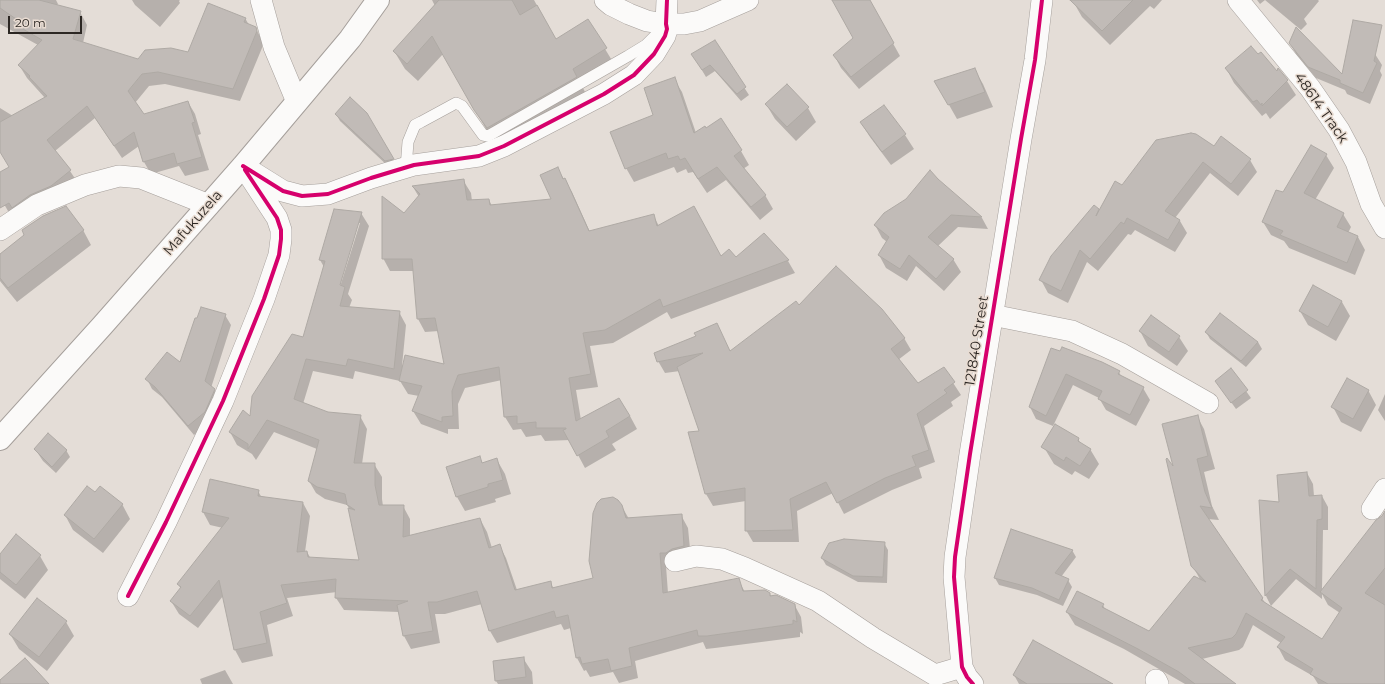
<!DOCTYPE html>
<style>
body{margin:0}
#map{position:relative;width:1385px;height:684px;overflow:hidden;background:#e4ddd7;font-family:Montserrat,sans-serif}
canvas{display:block}
.scale{position:absolute;left:8px;top:16px;width:74px;height:18px;box-sizing:border-box;border:2px solid #2c2723;border-top:0;padding-left:5px;font-size:12px;line-height:14px;white-space:nowrap;color:#2c2723;-webkit-text-stroke:3px #e9dcd2;paint-order:stroke}
</style>
<div id="map">
<canvas width="1385" height="684"></canvas>
<div class="scale">20 m</div>
</div>
<script>
const ctx = document.querySelector('canvas').getContext('2d');
ctx.lineJoin = 'round';
function paint(path, color) { ctx.fillStyle = color; ctx.fill(path, 'evenodd'); }
const toPath = rows => new Path2D(rows.map(r => 'M' + r).join(''));
function strokePath(path, color, width, dash) { ctx.strokeStyle = color; ctx.lineWidth = width; ctx.lineCap = dash ? 'butt' : 'round'; ctx.setLineDash(dash || []); ctx.stroke(path); }
function drawText(font, color, halo, rows, align = 'center') {
  ctx.font = font + ' Montserrat,sans-serif'; ctx.lineWidth = 3; ctx.setLineDash([]); ctx.textBaseline = 'middle'; ctx.strokeStyle = halo; ctx.fillStyle = color; for (const [text, x, y, turn = 0] of rows) {
    ctx.save(); ctx.translate(x, y); ctx.rotate((+turn || 0) * Math.PI / 180); ctx.textAlign = isNaN(turn) ? turn : align; if (halo) ctx.strokeText(text, 0, 0); ctx.fillText(text, 0, 0); ctx.restore();
  }
}
paint(toPath([
 [0,0,56,0,58,4,56,6,80,12,87,25,83,43,138,60,189,53,245,18,249,25,255,27,262,40,262,48,240,101,165,84,149,86,135,103,143,116,188,102,195,114,201,134,198,135,209,170,185,176,179,166,151,174,144,162,139,146,122,158,95,118,55,151,70,171,78,183,12,218,0,197,0,173,10,168,0,150,0,108,13,116,45,98,27,78,19,65,38,45,0,24],
 [132,0,180,0,179,1,180,3,160,27,135,5],
 [432,0,534,0,556,40,588,21,616,67,583,88,587,96,498,146,486,129,443,54,418,81,405,69,394,51,435,6],
 [833,0,869,0,900,56,859,89,841,68,834,55,854,38],
 [1076,0,1162,0,1154,9,1150,6,1110,45,1082,17,1074,3],
 [1257,0,1318,0,1319,1,1304,19,1307,24,1301,30,1265,0,1260,4],
 [714,41,749,95,741,101,715,71,706,77,697,62],
 [1290,43,1342,76,1375,54,1382,65,1380,71,1382,75,1370,104,1347,94,1345,90,1316,78,1296,54],
 [1226,68,1277,73,1278,70,1287,81,1296,95,1270,119,1266,113,1262,116,1234,83],
 [974,69,983,84,993,107,957,119,936,82],
 [674,79,682,92,696,133,706,129,721,119,741,151,749,165,743,169,765,195,773,209,760,220,726,180,707,193,693,172,688,173,686,169,677,173,674,167,634,182,626,168],
 [766,104,808,108,816,122,796,141,775,119],
 [884,106,905,135,914,149,891,165,870,137,861,123],
 [366,113,397,166,390,168,340,121,336,114],
 [1214,147,1250,160,1257,172,1238,196,1210,173,1175,218,1180,221,1187,233,1175,252,1135,230,1131,235,1128,234,1098,271,1087,262,1068,303,1048,293,1041,280,1098,210,1099,212,1123,187],
 [1326,155,1334,168,1315,200,1343,214,1351,227,1348,233,1358,237,1365,250,1355,275,1289,248,1284,241,1271,235,1263,222,1283,194],
 [557,168,572,192,590,232,653,215,659,226,721,257,736,258,764,234,788,261,795,273,671,319,667,312,613,343,590,346,598,387,576,390,581,420,630,416,637,429,612,444,616,450,585,468,570,440,545,441,541,435,526,437,521,429,513,430,505,417,502,380,465,388,458,404,459,429,448,429,448,434,421,424,413,411,419,396,408,394,400,381,355,371,353,379,313,371,303,404,327,413,360,416,367,429,362,464,374,464,382,477,382,499,383,506,403,506,410,519,410,536,480,519,487,532,492,548,499,545,506,558,517,590,550,582,554,589,594,579,621,505,629,519,681,515,688,528,691,559,666,566,668,593,738,580,745,592,769,593,772,597,794,604,801,617,803,634,800,632,800,637,715,648,706,649,703,642,635,661,638,678,619,683,613,672,590,677,586,670,584,671,577,658,571,628,564,630,561,624,497,643,490,631,482,604,445,614,435,614,440,643,411,649,404,636,399,612,344,610,336,598,337,592,287,598,293,616,267,625,273,656,242,663,235,650,223,596,198,628,179,614,171,601,181,589,178,584,223,528,210,525,203,512,210,481,258,491,262,498,303,503,310,516,305,552,307,552,311,559,361,561,350,510,347,505,325,499,316,493,309,481,317,449,274,432,256,460,252,454,237,445,230,432,251,417,304,339,324,267,320,260,361,213,369,226,348,294,352,300,349,308,399,312,406,325,402,366,445,365,439,331,425,332,418,319,414,271,390,271,383,258,404,215,419,197,413,187,463,180,471,193,472,201,489,200,492,206,553,200],
 [357,223,360,223,339,290,337,290],
 [937,180,982,218,988,229,958,227,938,246,953,259,961,272,944,291,916,266,907,281,886,268,879,255,887,242,882,238,875,225],
 [83,230,91,245,17,302,0,281,0,255],
 [1314,287,1342,302,1350,316,1336,341,1308,325,1300,311],
 [799,307,904,338,911,350,898,360,918,384,944,369,961,395,951,402,953,406,924,426,935,462,919,468,922,478,892,490,844,514,833,493,797,511,799,542,753,542,746,530,746,501,713,506,706,494,690,433,701,432,680,371,665,373,658,361,716,324,730,351],
 [225,315,231,325,211,388,214,390,220,400,210,422,194,435,162,397,152,389,147,379,181,364],
 [1151,316,1179,337,1188,351,1177,366,1148,346,1140,331],
 [1206,332,1258,342,1262,349,1246,367,1210,339],
 [1051,349,1119,372,1122,378,1143,388,1150,400,1136,426,1106,410,1099,398,1073,385,1053,426,1036,419,1030,407],
 [1231,370,1251,398,1236,409,1216,381],
 [1368,390,1376,405,1361,432,1341,422,1333,407],
 [1385,394,1385,421,1378,410],
 [1197,416,1204,429,1215,469,1204,472,1212,506,1219,520,1207,519,1266,604,1322,640,1340,613,1328,605,1322,594,1322,599,1296,579,1271,606,1266,596,1260,501,1280,503,1307,473,1313,484,1314,496,1322,496,1328,507,1328,530,1323,530,1322,590,1385,518,1385,684,1318,684,1313,676,1285,660,1278,647,1281,643,1253,625,1243,647,1239,650,1202,659,1233,684,1185,684,1124,649,1075,625,1067,612,1103,605,1106,611,1149,633,1201,581,1192,565,1175,471],
 [1078,439,1081,444,1090,449,1099,464,1089,479,1075,471,1072,475,1054,464,1045,449],
 [35,449,66,450,70,457,56,473,43,461],
 [479,457,483,464,497,460,505,474,511,494,495,499,496,502,465,511,457,497,448,467],
 [95,493,122,504,130,519,103,553,73,530,65,515],
 [1012,530,1072,550,1076,557,1061,577,1068,580,1072,587,1063,606,1037,595,999,585,995,578],
 [884,543,888,550,887,583,858,582,826,565,822,558],
 [0,555,40,556,48,570,25,599,0,579],
 [66,622,74,636,47,671,19,649,10,634],
 [523,658,532,672,533,684,498,684,496,681,494,662],
 [225,670,233,684,202,684,200,679],
 [1014,675,1105,684,1019,684]
]), '#0003');
const building = toPath([
 [0,0,39,0,81,11,73,39,138,59,145,50,171,48,188,52,208,3,246,18,244,22,256,27,257,31,233,89,158,72,142,74,128,91,144,114,188,101,195,122,192,123,202,157,177,164,174,153,143,162,134,132,114,146,87,106,47,140,71,170,51,186,30,195,12,208,9,203,0,208,0,172,9,167,0,152,0,122,47,96,29,77,30,76,18,65,42,40,16,25,19,21,0,8,0,0],
 [439,0,512,0,520,15,537,5,556,39,588,19,607,48,573,69,577,77,487,128,474,110,432,36,407,64,393,51,439,0],
 [832,0,870,0,894,43,851,77,833,55,853,38,832,0],
 [1070,0,1133,0,1102,31,1070,0],
 [1353,20,1382,25,1374,61,1377,63,1363,93,1340,83,1340,80,1308,67,1289,43,1296,27,1342,74,1353,20],
 [715,40,746,87,737,94,710,65,702,70,691,54,715,40],
 [1251,46,1258,54,1261,52,1277,71,1278,68,1288,80,1262,106,1262,103,1261,105,1257,100,1253,102,1225,68,1251,46],
 [975,68,985,92,948,105,934,81,975,68],
 [675,77,694,133,705,126,706,128,721,118,742,150,734,156,766,195,751,207,717,167,698,179,685,158,680,160,678,156,668,159,666,153,625,169,610,132,653,115,644,88,675,77],
 [787,84,809,107,787,127,765,104,787,84],
 [350,97,367,113,394,159,385,161,335,114,350,97],
 [884,105,906,134,882,152,860,122,884,105],
 [1191,133,1196,134,1214,146,1221,136,1251,159,1231,184,1203,162,1165,211,1180,220,1168,240,1127,218,1124,224,1121,222,1090,259,1080,250,1061,291,1039,280,1051,256,1094,205,1099,209,1096,216,1115,181,1122,185,1156,140,1191,133],
 [1311,145,1327,154,1304,193,1344,213,1337,227,1358,236,1347,263,1280,235,1283,231,1262,222,1276,190,1283,192,1311,145],
 [558,167,563,179,565,178,589,231,654,214,657,226,694,206,721,256,729,249,736,257,764,233,789,260,663,307,660,299,605,330,583,333,591,374,569,378,576,421,619,398,630,416,606,431,609,437,577,456,563,430,566,429,566,428,536,428,536,422,517,424,517,416,504,417,499,367,458,375,452,391,453,416,442,417,442,422,412,411,422,386,399,381,405,355,444,364,435,318,417,319,412,259,382,259,382,196,404,213,420,194,412,186,464,179,467,200,489,199,490,205,551,199,540,175,558,167],
 [930,170,938,179,982,217,951,215,928,237,954,259,936,279,909,255,900,269,878,255,889,237,874,225,884,213,906,199,930,170],
 [66,206,84,230,8,288,0,278,0,254,24,235,22,230,43,216,66,206],
 [334,209,362,212,340,285,345,287,340,306,400,311,394,369,348,359,346,366,306,359,294,399,328,412,361,415,354,463,375,463,375,485,379,505,404,505,403,537,480,518,489,548,500,544,515,590,551,581,552,588,593,578,589,561,593,513,597,503,601,499,613,497,618,500,622,505,626,518,682,514,684,546,672,549,666,553,660,553,663,593,739,578,743,591,765,590,770,593,770,596,776,595,795,604,797,622,793,620,793,624,707,636,698,636,697,630,629,648,632,666,611,671,608,659,582,664,580,657,576,658,568,615,556,618,554,611,489,631,477,591,437,602,428,602,433,631,403,636,397,605,408,601,335,598,336,579,281,585,287,603,260,612,267,643,234,650,219,580,190,616,170,601,181,587,177,584,229,518,202,512,210,479,259,490,258,496,303,502,297,552,307,551,308,557,359,560,348,508,355,510,346,504,347,504,345,494,317,487,308,481,319,440,267,420,248,449,248,444,229,432,243,410,250,416,252,396,292,334,303,337,325,261,319,260,334,209],
 [836,266,882,309,905,338,891,349,918,383,944,367,955,382,944,390,947,393,917,414,929,450,912,456,916,466,885,478,837,503,826,482,790,499,793,530,745,531,745,488,705,494,688,432,699,431,677,367,703,353,657,362,654,353,696,336,694,333,717,323,730,351,796,301,799,305,836,266],
 [1313,285,1342,301,1328,327,1299,311,1313,285],
 [201,307,226,314,205,381,215,389,205,412,188,426,155,387,145,379,167,352,180,362,195,318,197,318,201,307],
 [1220,313,1258,342,1241,361,1205,332,1220,313],
 [1151,315,1180,336,1169,352,1139,331,1151,315],
 [1062,347,1102,362,1120,371,1118,374,1144,387,1130,415,1098,399,1102,391,1066,374,1046,416,1029,407,1051,348,1060,351,1062,347],
 [1231,368,1248,390,1231,403,1215,381,1231,368],
 [1347,378,1369,390,1353,419,1331,407,1347,378],
 [1198,415,1208,456,1197,459,1205,492,1212,508,1200,506,1263,598,1261,600,1322,639,1342,608,1320,592,1376,520,1382,516,1385,511,1385,568,1365,593,1385,605,1385,684,1328,684,1310,674,1313,669,1277,647,1285,637,1246,613,1236,634,1232,638,1188,648,1236,684,1195,684,1179,672,1138,649,1066,612,1077,591,1104,604,1102,607,1149,631,1194,576,1206,582,1191,566,1166,459,1167,458,1173,466,1162,424,1198,415],
 [1055,424,1079,438,1078,441,1091,449,1080,466,1066,457,1064,461,1041,447,1055,424],
 [48,433,67,450,52,467,34,449,48,433],
 [480,456,482,463,497,458,503,480,488,484,488,487,456,497,446,467,480,456],
 [1307,472,1309,496,1322,495,1322,519,1317,520,1316,589,1290,569,1265,596,1259,500,1279,502,1277,475,1307,472],
 [87,486,95,492,100,486,123,504,94,539,64,515,87,486],
 [1011,529,1073,550,1055,573,1069,579,1059,600,1032,588,994,578,1011,529],
 [16,534,41,555,16,585,0,572,0,554,16,534],
 [844,539,885,542,883,577,853,576,821,558,829,543,844,539],
 [37,598,67,621,39,657,9,634,37,598],
 [1033,640,1113,684,1027,684,1013,675,1033,640],
 [524,657,526,677,495,681,493,661,524,657],
 [25,658,49,684,0,684,0,680,25,658]
]);
paint(building, '#c1bbb7');
strokePath(building, '#aea9a4', 1);
const lane = toPath([
 [406,168,408,142,415,125,421,122,456,103,462,106,483,135,488,136,628,56,646,45,659,32]
]);
const street = toPath([
 [261,0,274,47,297,102],
 [605,0,611,5,629,14,647,21,666,24,684,24,700,21,748,0],
 [1238,0,1310,88,1339,130,1356,162,1371,204,1385,228],
 [243,166,283,191,302,196,328,194,371,178,414,165,479,156,504,146,604,94,634,75,654,54,665,36,667,29,666,24,667,0],
 [0,230,37,205,85,185,119,176,141,178,209,205],
 [992,315,1072,331,1122,354,1208,403],
 [1372,509,1385,489],
 [675,561,696,556,722,559,745,568,818,601,873,638,935,675,962,667],
 [128,596,166,522,223,401,264,299,279,255,281,239,281,230,277,218,247,172],
 [1156,680,1158,684],
 [973,684,967,677,962,667,954,577,955,557,970,454,1021,139,1035,60,1042,0]
]);
const secondary = toPath([
 [0,439,102,326,243,166,350,39,378,0]
]);
strokePath(lane, '#a59f9b', 12);
strokePath(street, '#a59f9b', 22);
strokePath(secondary, '#a59f9b', 24);
strokePath(lane, '#fbfaf9', 11);
strokePath(street, '#fbfaf9', 21);
strokePath(secondary, '#fbfaf9', 22);
strokePath(toPath([
 [243,166,283,191,302,196,328,194,371,178,414,165,479,156,504,146,604,94,634,75,654,54,665,36,667,29,666,24,667,0],
 [128,596,166,522,223,401,264,299,279,255,281,239,281,230,277,218,245,170],
 [973,684,967,677,962,667,954,577,955,557,970,454,1021,139,1035,60,1042,0]
]), '#d6006c', 4);
drawText('14px', '#2c2723', '#e9dcd2', [
 ["48614 Track",1321,108,55],
 ["Mafukuzela",193,223,-49],
 ["121840 Street",977,341,-81]
]);
</script>
